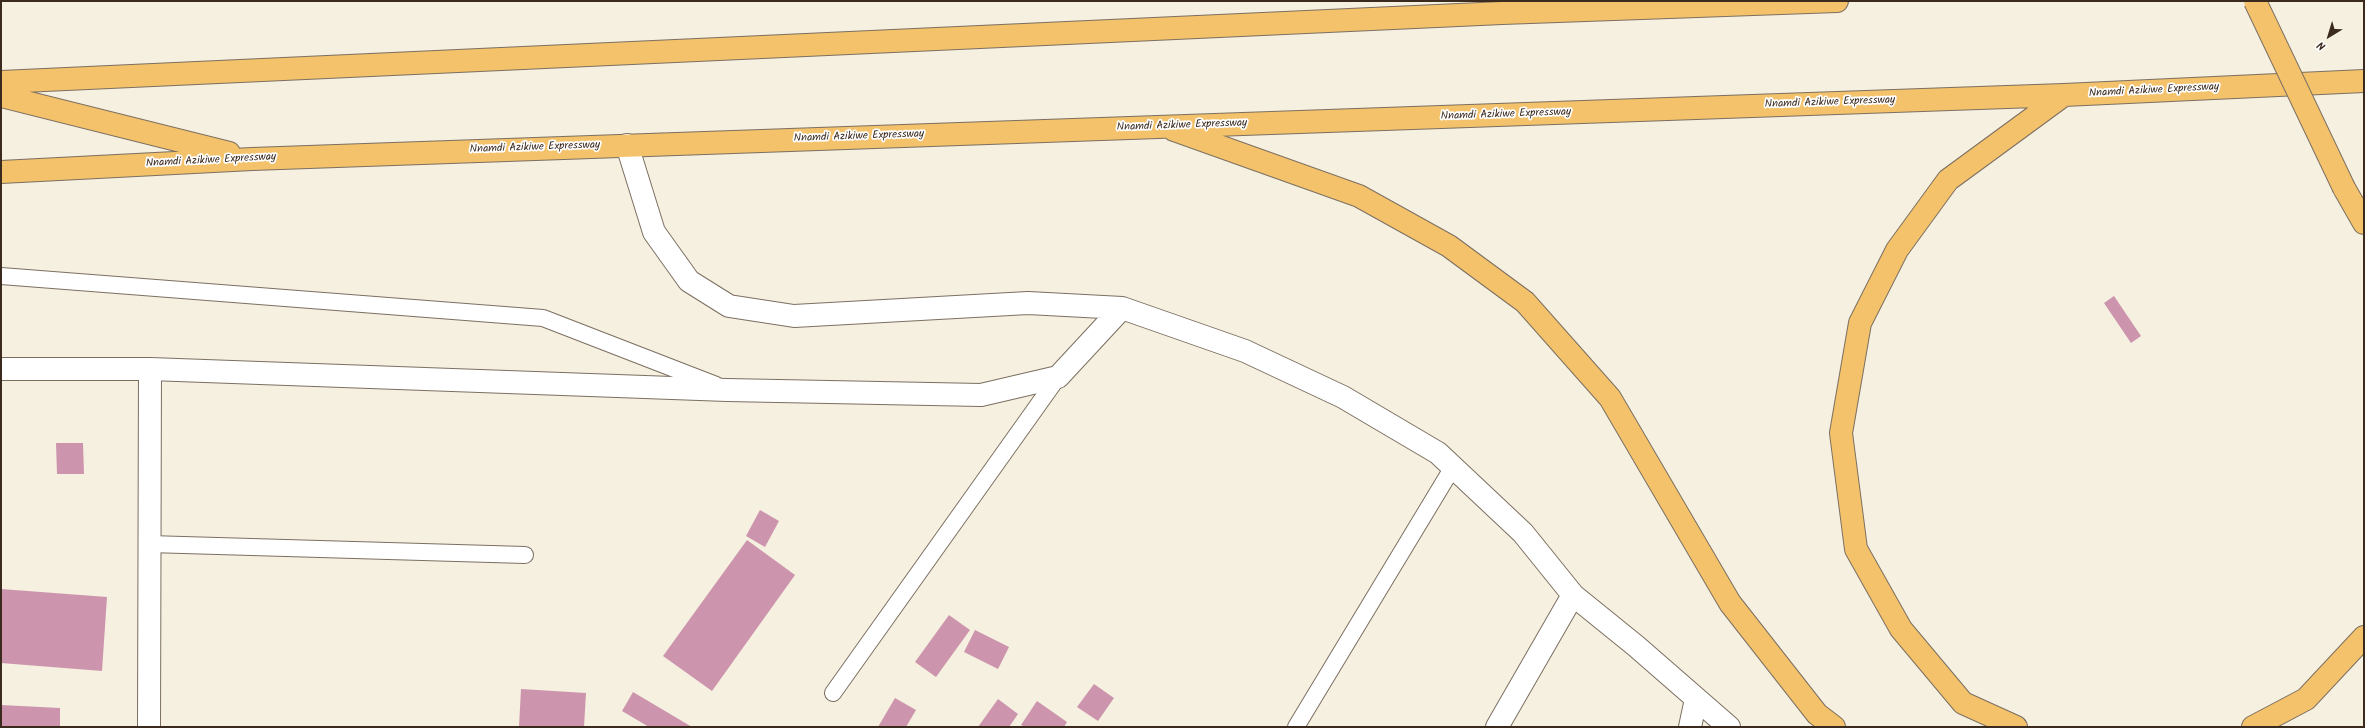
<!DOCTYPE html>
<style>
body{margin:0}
#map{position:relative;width:2365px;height:728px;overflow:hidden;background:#f5f0df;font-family:Kalam,sans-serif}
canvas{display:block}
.frame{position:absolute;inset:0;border:2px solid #3b2a1e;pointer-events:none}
.north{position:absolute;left:2309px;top:16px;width:40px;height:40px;-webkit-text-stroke:3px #fff;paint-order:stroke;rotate:218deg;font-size:11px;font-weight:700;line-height:16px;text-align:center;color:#3b2a1e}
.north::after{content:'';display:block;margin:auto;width:14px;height:18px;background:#3b2a1e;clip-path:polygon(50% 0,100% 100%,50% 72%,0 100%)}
</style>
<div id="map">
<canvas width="2365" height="728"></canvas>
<div class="frame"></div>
<div class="north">N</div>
</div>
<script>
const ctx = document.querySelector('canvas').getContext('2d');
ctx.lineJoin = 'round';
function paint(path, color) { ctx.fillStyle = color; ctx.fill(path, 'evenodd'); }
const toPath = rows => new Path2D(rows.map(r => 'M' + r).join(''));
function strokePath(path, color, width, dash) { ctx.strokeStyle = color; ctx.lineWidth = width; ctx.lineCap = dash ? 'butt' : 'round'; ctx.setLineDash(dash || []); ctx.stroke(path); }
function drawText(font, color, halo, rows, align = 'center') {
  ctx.font = font + ' Kalam,sans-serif'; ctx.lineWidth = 3.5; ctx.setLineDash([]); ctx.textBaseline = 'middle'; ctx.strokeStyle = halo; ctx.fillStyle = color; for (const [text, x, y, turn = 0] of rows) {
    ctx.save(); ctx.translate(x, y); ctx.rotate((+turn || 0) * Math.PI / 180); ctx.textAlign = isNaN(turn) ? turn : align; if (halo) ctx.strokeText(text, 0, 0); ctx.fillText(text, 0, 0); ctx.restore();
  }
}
paint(toPath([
 [2114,296,2141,336,2131,343,2104,303],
 [56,443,83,443,84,474,57,474],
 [760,510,779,521,765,547,746,536],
 [747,540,795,575,712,691,663,656],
 [1,589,107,597,102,671,1,663],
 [949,615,970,630,936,677,915,662],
 [975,630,1009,647,998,669,964,652],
 [1094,684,1114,698,1098,721,1077,707],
 [521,689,586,693,584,727,519,727],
 [633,692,692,727,649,727,622,711],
 [895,698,916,710,906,727,878,727],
 [998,699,1018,714,1009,727,978,727],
 [1037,701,1067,722,1064,727,1025,727,1021,725],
 [1,705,60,708,60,727,1,727]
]), '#cd94ad');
const lane = toPath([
 [1,276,543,318,716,385],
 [149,544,525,555],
 [833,693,1058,377],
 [1296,727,1453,467]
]);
const street = toPath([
 [627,145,654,232,689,281,729,306,794,316,1028,303,1122,308,1245,351,1343,397,1438,453,1523,533,1573,595,1636,646,1729,727],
 [1,369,150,369,727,390,981,395,1058,377,1122,308],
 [149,727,150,369],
 [1497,727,1573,595],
 [1690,727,1696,699]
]);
const highway = toPath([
 [1,82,1502,13,1837,1],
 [1,96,229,153],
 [1174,130,1359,196,1449,246,1525,302,1610,398,1730,603,1817,714,1834,727],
 [1,172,252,159,2064,95,2364,81],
 [2344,188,2364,223],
 [2016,727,1963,703,1901,629,1856,549,1841,433,1860,323,1897,250,1948,180,2064,95],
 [2253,727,2306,699,2364,637]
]);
strokePath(lane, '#7c6f62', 18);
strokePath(street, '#7c6f62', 24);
strokePath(highway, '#7c6f62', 24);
strokePath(lane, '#fff', 16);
strokePath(street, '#fff', 22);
strokePath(highway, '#f3c26a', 22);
const highwayBridge = toPath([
 [2255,1,2344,188]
]);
strokePath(highwayBridge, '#7c6f62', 24, []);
strokePath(highwayBridge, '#f3c26a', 22);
drawText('11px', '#3b2a1e', '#fff', [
 ["Nnamdi Azikiwe Expressway",2154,91,-3],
 ["Nnamdi Azikiwe Expressway",1830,103,-2],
 ["Nnamdi Azikiwe Expressway",1506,115,-2],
 ["Nnamdi Azikiwe Expressway",1182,126,-2],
 ["Nnamdi Azikiwe Expressway",859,137,-2],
 ["Nnamdi Azikiwe Expressway",535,148,-2],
 ["Nnamdi Azikiwe Expressway",211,161,-3]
]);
</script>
